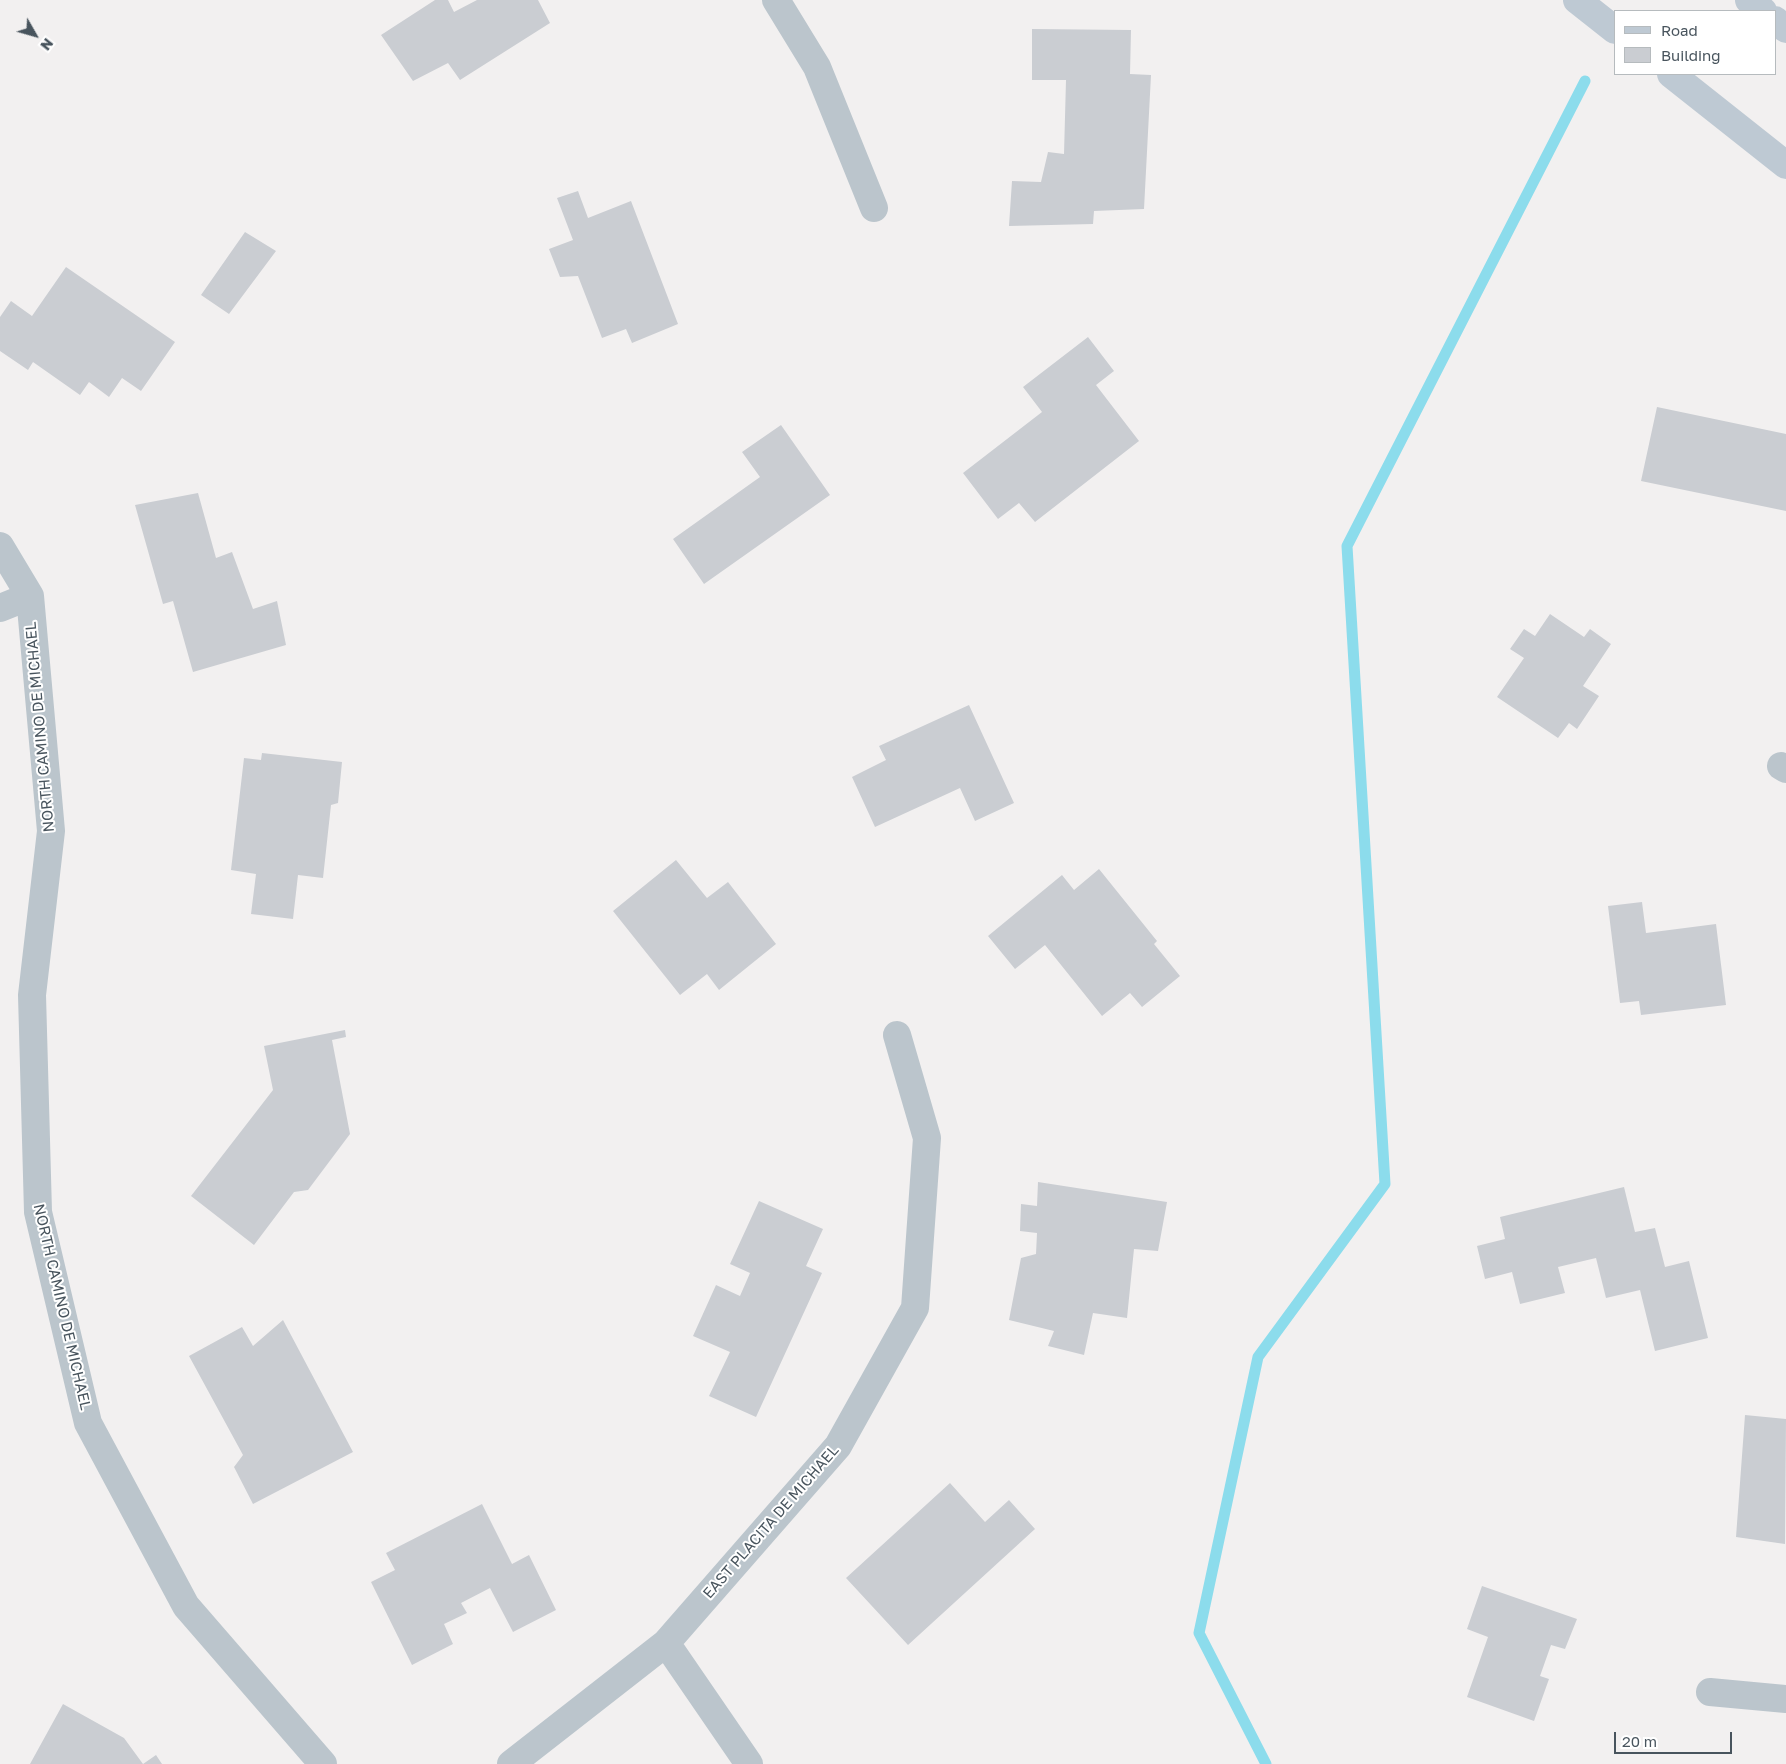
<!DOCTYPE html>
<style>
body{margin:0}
#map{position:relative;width:1786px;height:1764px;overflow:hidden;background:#f2f0f0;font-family:"Golos Text",sans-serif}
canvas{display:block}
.legend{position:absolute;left:1614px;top:10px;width:162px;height:65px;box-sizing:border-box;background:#fff;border:1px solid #b6bbbe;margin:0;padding:6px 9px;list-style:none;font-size:15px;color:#48545d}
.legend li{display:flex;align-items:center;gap:10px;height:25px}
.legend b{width:25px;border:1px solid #b6bbbe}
.north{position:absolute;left:10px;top:10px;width:50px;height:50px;-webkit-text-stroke:4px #fff;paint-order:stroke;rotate:128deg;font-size:14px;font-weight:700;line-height:20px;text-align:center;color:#48545d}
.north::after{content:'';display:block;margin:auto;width:18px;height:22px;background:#48545d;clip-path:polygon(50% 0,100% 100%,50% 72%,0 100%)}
.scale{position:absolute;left:1614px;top:1732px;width:118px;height:22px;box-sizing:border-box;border:2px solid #48545d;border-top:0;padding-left:6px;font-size:15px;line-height:18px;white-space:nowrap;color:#48545d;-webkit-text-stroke:4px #fff;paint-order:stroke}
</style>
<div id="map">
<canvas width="1786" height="1764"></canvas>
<ul class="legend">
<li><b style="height:6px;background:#bec9d3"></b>Road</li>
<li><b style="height:14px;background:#cacdd2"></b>Building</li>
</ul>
<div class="north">N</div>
<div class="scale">20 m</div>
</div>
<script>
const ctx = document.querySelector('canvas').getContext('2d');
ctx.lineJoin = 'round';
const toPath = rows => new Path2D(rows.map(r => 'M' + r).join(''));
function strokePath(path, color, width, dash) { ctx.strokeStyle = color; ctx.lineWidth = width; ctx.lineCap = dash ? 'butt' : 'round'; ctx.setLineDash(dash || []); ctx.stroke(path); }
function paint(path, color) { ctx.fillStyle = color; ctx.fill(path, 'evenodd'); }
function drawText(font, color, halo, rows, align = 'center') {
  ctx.font = font + ' "Golos Text",sans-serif'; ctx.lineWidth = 4; ctx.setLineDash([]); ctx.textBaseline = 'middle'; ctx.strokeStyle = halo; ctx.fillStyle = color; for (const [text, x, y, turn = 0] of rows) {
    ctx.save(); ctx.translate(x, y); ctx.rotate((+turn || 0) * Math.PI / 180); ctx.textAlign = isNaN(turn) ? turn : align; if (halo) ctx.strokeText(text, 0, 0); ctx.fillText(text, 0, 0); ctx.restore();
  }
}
strokePath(toPath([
 [1266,1764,1199,1633,1258,1357,1385,1184,1347,546,1585,81]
]), '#8cdcec', 11);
paint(toPath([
 [435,0,448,0,454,12,477,0,538,0,550,23,460,80,448,63,413,81,381,35],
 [1032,29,1131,30,1130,74,1151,75,1144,209,1094,211,1093,224,1009,226,1012,181,1041,182,1048,152,1064,154,1066,80,1032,80],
 [578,191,588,218,631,201,678,324,632,343,626,329,602,338,578,276,560,277,549,249,573,240,557,198],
 [245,232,276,251,229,314,201,295],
 [66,267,175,342,141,391,122,378,109,397,89,382,80,395,33,362,28,370,0,351,0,317,11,301,32,316],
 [1088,337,1114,371,1096,385,1139,441,1035,522,1019,503,998,519,963,473,1042,412,1023,387],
 [1657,407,1786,434,1786,511,1641,481],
 [781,425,830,495,704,584,673,539,760,477,742,452],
 [198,493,216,558,232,552,253,609,277,601,286,645,193,672,173,601,163,604,135,505],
 [1550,614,1584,637,1590,629,1611,644,1583,686,1599,696,1577,729,1569,723,1558,738,1497,697,1524,658,1510,649,1524,629,1535,636],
 [969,705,1014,803,975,821,960,788,875,827,852,777,886,760,879,746],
 [262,753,342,762,338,803,331,805,323,878,298,875,293,919,251,914,256,874,231,870,244,758,261,760],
 [676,860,707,898,728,882,776,944,719,990,707,974,680,995,613,911],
 [1099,869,1157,941,1154,944,1180,976,1142,1007,1130,993,1102,1016,1045,945,1015,969,988,936,1062,875,1074,890],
 [1642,902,1646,933,1716,924,1726,1005,1641,1015,1639,1001,1620,1003,1608,906],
 [345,1030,346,1037,332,1040,350,1134,308,1190,294,1192,254,1245,191,1196,273,1090,264,1046],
 [1038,1182,1167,1202,1158,1251,1134,1249,1127,1318,1093,1313,1084,1355,1048,1346,1054,1331,1009,1320,1021,1258,1036,1254,1037,1233,1020,1231,1021,1204,1037,1206],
 [1624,1187,1635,1232,1655,1228,1665,1267,1689,1261,1708,1338,1655,1351,1640,1290,1606,1298,1596,1258,1558,1267,1565,1293,1520,1304,1512,1272,1485,1279,1477,1246,1505,1239,1500,1217],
 [759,1201,823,1229,806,1266,822,1273,756,1417,709,1396,730,1352,693,1336,716,1285,740,1296,750,1273,730,1264],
 [283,1320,353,1452,253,1504,234,1467,243,1455,189,1356,242,1327,253,1346],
 [1745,1415,1786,1419,1785,1544,1736,1537],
 [950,1483,985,1522,1009,1500,1035,1529,908,1645,846,1578],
 [482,1504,512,1564,529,1555,556,1610,513,1632,490,1588,461,1603,467,1613,444,1624,453,1644,412,1665,371,1582,395,1570,386,1553],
 [1482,1586,1577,1619,1565,1649,1551,1645,1540,1676,1549,1679,1534,1721,1467,1697,1488,1637,1467,1629],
 [63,1704,124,1738,143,1764,156,1755,162,1764,30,1764]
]), '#cacdd2');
strokePath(toPath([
 [776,0,817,67,874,208],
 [0,546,30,596,51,831,32,995,38,1212,88,1423,186,1606,323,1764],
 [0,608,30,596],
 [1781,766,1786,769],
 [666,1643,749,1764],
 [1710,1692,1786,1699],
 [511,1764,666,1643,838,1446,915,1308,927,1138,897,1035]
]), '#bbc5cc', 28);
strokePath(toPath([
 [1577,0,1615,30],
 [1749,0,1763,11],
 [1775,20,1786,29],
 [1671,74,1786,165]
]), '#bec9d3', 28);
drawText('15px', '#48545d', '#fff', [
 ["NORTH CAMINO DE MICHAEL",40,727,-95],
 ["NORTH CAMINO DE MICHAEL",62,1307,77],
 ["EAST PLACITA DE MICHAEL",771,1522,-49]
]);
</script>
